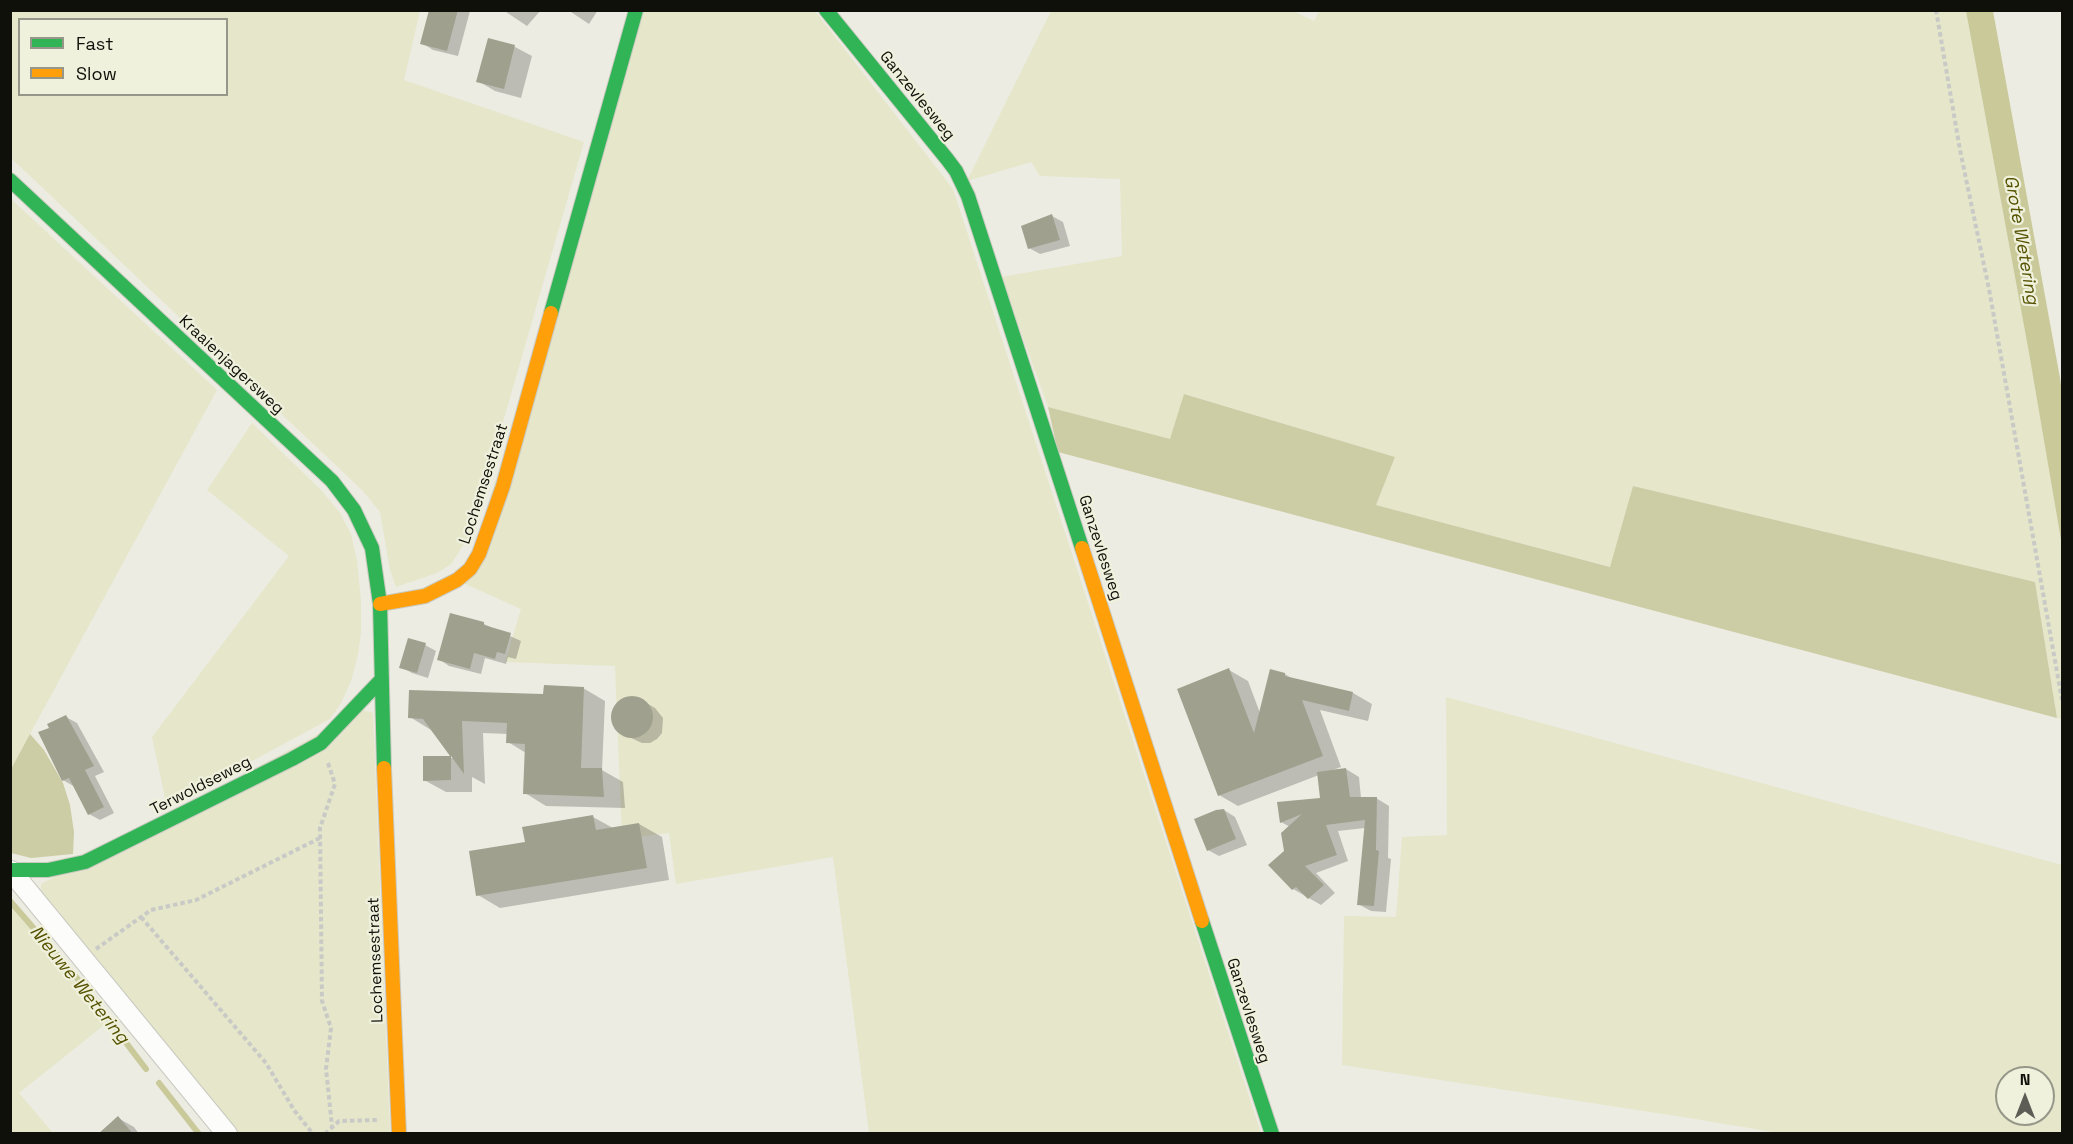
<!DOCTYPE html>
<style>
body{margin:0}
#map{position:relative;width:2073px;height:1144px;overflow:hidden;background:#ecece2;font-family:"Space Grotesk",sans-serif}
canvas{display:block}
.frame{position:absolute;inset:0;border:12px solid #10100a;pointer-events:none}
.legend{position:absolute;left:18px;top:18px;width:210px;height:78px;box-sizing:border-box;background:#f0f1dd;border:2px solid #969789;margin:0;padding:8px 10px;list-style:none;font-size:18px;color:#10100a}
.legend li{display:flex;align-items:center;gap:12px;height:30px}
.legend b{width:30px;border:2px solid #969789}
.north{position:absolute;left:1995px;top:1066px;width:60px;height:60px;box-sizing:border-box;background:#f0f1dd;border:2px solid #969789;border-radius:50%;rotate:0deg;font-size:16px;font-weight:700;line-height:24px;text-align:center;color:#10100a}
.north::after{content:'';display:block;margin:auto;width:21px;height:27px;background:#5d5d56;clip-path:polygon(50% 0,100% 100%,50% 72%,0 100%)}
</style>
<div id="map">
<canvas width="2073" height="1144"></canvas>
<div class="frame"></div>
<ul class="legend">
<li><b style="height:8px;background:#30b455"></b>Fast</li>
<li><b style="height:8px;background:#ff9f0a"></b>Slow</li>
</ul>
<div class="north">N</div>
</div>
<script>
const ctx = document.querySelector('canvas').getContext('2d');
ctx.lineJoin = 'round';
function paint(path, color) { ctx.fillStyle = color; ctx.fill(path, 'evenodd'); }
const toPath = rows => new Path2D(rows.map(r => 'M' + r).join(''));
function strokePath(path, color, width, dash) { ctx.strokeStyle = color; ctx.lineWidth = width; ctx.lineCap = dash ? 'butt' : 'round'; ctx.setLineDash(dash || []); ctx.stroke(path); }
function drawText(font, color, halo, rows, align = 'center') {
  ctx.font = font + ' "Space Grotesk",sans-serif'; ctx.lineWidth = 4.5; ctx.setLineDash([]); ctx.textBaseline = 'middle'; ctx.strokeStyle = halo; ctx.fillStyle = color; for (const [text, x, y, turn = 0] of rows) {
    ctx.save(); ctx.translate(x, y); ctx.rotate((+turn || 0) * Math.PI / 180); ctx.textAlign = isNaN(turn) ? turn : align; if (halo) ctx.strokeText(text, 0, 0); ctx.fillText(text, 0, 0); ctx.restore();
  }
}
paint(toPath([
 [1291,10,1314,21,1320,10,1966,11,2029,353,2062,546,2062,719,2057,718,2035,582,1633,486,1611,567,1376,505,1395,457,1185,394,1170,440,1048,407,1001,277,1122,256,1120,179,1040,176,1031,162,967,181,1051,11],
 [10,11,420,11,404,80,584,142,474,522,468,538,451,564,437,573,396,587,390,570,380,512,363,491,11,158],
 [20,20,226,20,226,94,20,94],
 [644,11,815,11,953,189,1261,1133,869,1133,833,857,676,884,669,833,622,839,615,666,505,662,521,609,463,583],
 [11,199,217,390,11,769],
 [252,423,321,490,340,513,351,534,357,561,361,601,361,632,358,655,351,681,341,703,330,719,167,807,152,737,289,556,207,490],
 [1446,697,2062,865,2062,1133,1779,1133,1683,1117,1342,1065,1344,916,1396,917,1402,837,1447,835],
 [2007,1078,2043,1078,2043,1114,2007,1114],
 [363,710,373,713,390,1133,235,1133,51,907,41,890,41,884],
 [11,906,108,1022,19,1093,53,1133,11,1133]
]), '#e6e6cb');
paint(toPath([
 [1184,394,1395,457,1376,505,1610,567,1633,486,2035,582,2057,718,1058,452,1048,407,1170,439],
 [30,734,44,750,63,783,70,805,74,832,73,854,31,858,11,853,11,769]
]), '#cccca5');
paint(toPath([
 [1966,11,1993,11,2060,378,2062,393,2062,546,2029,353]
]), '#cac99a');
paint(toPath([
 [430,10,470,11,458,56,433,50,422,43],
 [503,10,541,10,527,26],
 [568,10,598,10,589,24],
 [489,40,515,47,532,56,521,98,495,91,478,81],
 [1052,216,1063,222,1070,246,1040,254,1029,248],
 [484,624,521,641,516,659,508,657,506,664,485,658,481,674,449,666,439,659],
 [425,645,436,651,428,678,412,673,401,667],
 [1229,670,1248,681,1260,713,1285,674,1294,680,1353,693,1372,704,1368,721,1320,710,1341,767,1333,770,1346,769,1359,777,1361,798,1376,798,1389,806,1388,858,1391,859,1386,912,1371,911,1358,904,1365,828,1338,831,1348,861,1316,873,1335,893,1321,905,1293,889,1285,852,1290,827,1281,822,1322,799,1319,775,1238,806,1219,795],
 [583,688,605,701,602,770,623,782,625,808,546,806,525,793,526,753,508,742,508,734,483,733,485,784,472,777,472,792,446,792,424,780,424,758,453,758,431,730,410,717],
 [628,698,635,698,643,701,655,708,663,718,662,733,657,739,650,743,642,743,620,733,613,721,614,711,616,706],
 [66,717,77,723,104,772,95,776,114,813,100,820,89,814,75,787,63,780,51,729],
 [1224,810,1235,817,1247,845,1219,856,1208,850],
 [593,817,613,828,639,824,662,837,669,880,500,908,478,895,527,843],
 [118,1118,134,1127,139,1134,100,1134]
]), '#0003');
strokePath(toPath([
 [10,901,76,977,146,1069],
 [159,1083,199,1134]
]), '#cac99a', 6);
paint(toPath([
 [429,10,458,10,447,51,420,44],
 [488,38,515,45,504,89,476,82],
 [1052,214,1060,240,1028,249,1021,226],
 [450,613,484,622,484,625,511,633,505,654,497,652,495,659,474,653,470,669,437,660],
 [408,638,426,643,417,673,399,668],
 [1229,668,1254,733,1270,669,1285,673,1285,676,1353,692,1349,711,1302,700,1323,756,1218,796,1177,689],
 [544,685,584,687,581,768,602,768,604,797,523,794,525,744,506,743,507,723,462,721,464,774,451,756,451,780,423,781,423,756,450,756,423,719,408,718,409,690,543,694],
 '611 717a21 21 0 1 1 42 0a21 21 0 1 1-42 0Z',
 [66,715,94,766,85,770,104,807,88,815,69,778,62,781,38,732,49,728,47,724],
 [1346,768,1350,797,1377,797,1376,850,1379,851,1374,906,1357,905,1365,820,1326,825,1337,855,1305,866,1324,885,1308,899,1296,887,1292,890,1268,865,1284,851,1281,833,1302,814,1280,823,1277,802,1320,798,1317,772],
 [1224,809,1236,839,1207,851,1194,819,1216,810],
 [593,815,596,830,639,823,647,868,476,896,469,851,525,842,522,827],
 [118,1116,133,1134,98,1134]
]), '#a0a08f');
const street = toPath([
 [11,871,227,1134]
]);
const fast = toPath([
 [826,10,947,159,956,171,968,196,1082,548],
 [10,180,332,481,354,510,372,548,380,604,384,768],
 [551,313,636,10],
 [10,870,48,870,85,862,292,759,321,743,381,680],
 [1202,921,1272,1134]
]);
const slow = toPath([
 [1082,548,1202,921],
 [380,604,425,596,457,580,470,569,479,554,503,486,551,313],
 [384,768,399,1134]
]);
strokePath(street, '#c9c9c0', 22);
strokePath(fast, '#c9c9c0', 16);
strokePath(slow, '#c9c9c0', 16);
strokePath(toPath([
 [1936,10,1960,150,1989,289,2062,700],
 [328,763,335,784,320,828,322,1001,331,1028,326,1069,332,1126],
 [141,917,266,1063,294,1110,313,1134],
 [96,949,151,910,196,900,320,838],
 [325,1134,339,1121,377,1120]
]), '#c9cac6', 4, [4.5, 3]);
strokePath(street, '#fcfcfb', 20);
strokePath(fast, '#30b455', 14);
strokePath(slow, '#ff9f0a', 14);
drawText('16px', '#10100a', '#f0f1dd', [
 ["Ganzevlesweg",917,96,51],
 ["Kraaienjagersweg",231,365,43],
 ["Lochemsestraat",484,484,-72],
 ["Ganzevlesweg",1100,548,72],
 ["Terwoldseweg",201,786,-27],
 ["Lochemsestraat",376,960,-92],
 ["Ganzevlesweg",1248,1011,72]
]);
drawText('italic 18px', '#555202', '#f0f1dd', [
 ["Grote Wetering",2021,240,80],
 ["Nieuwe Wetering",79,985,51]
]);
</script>
